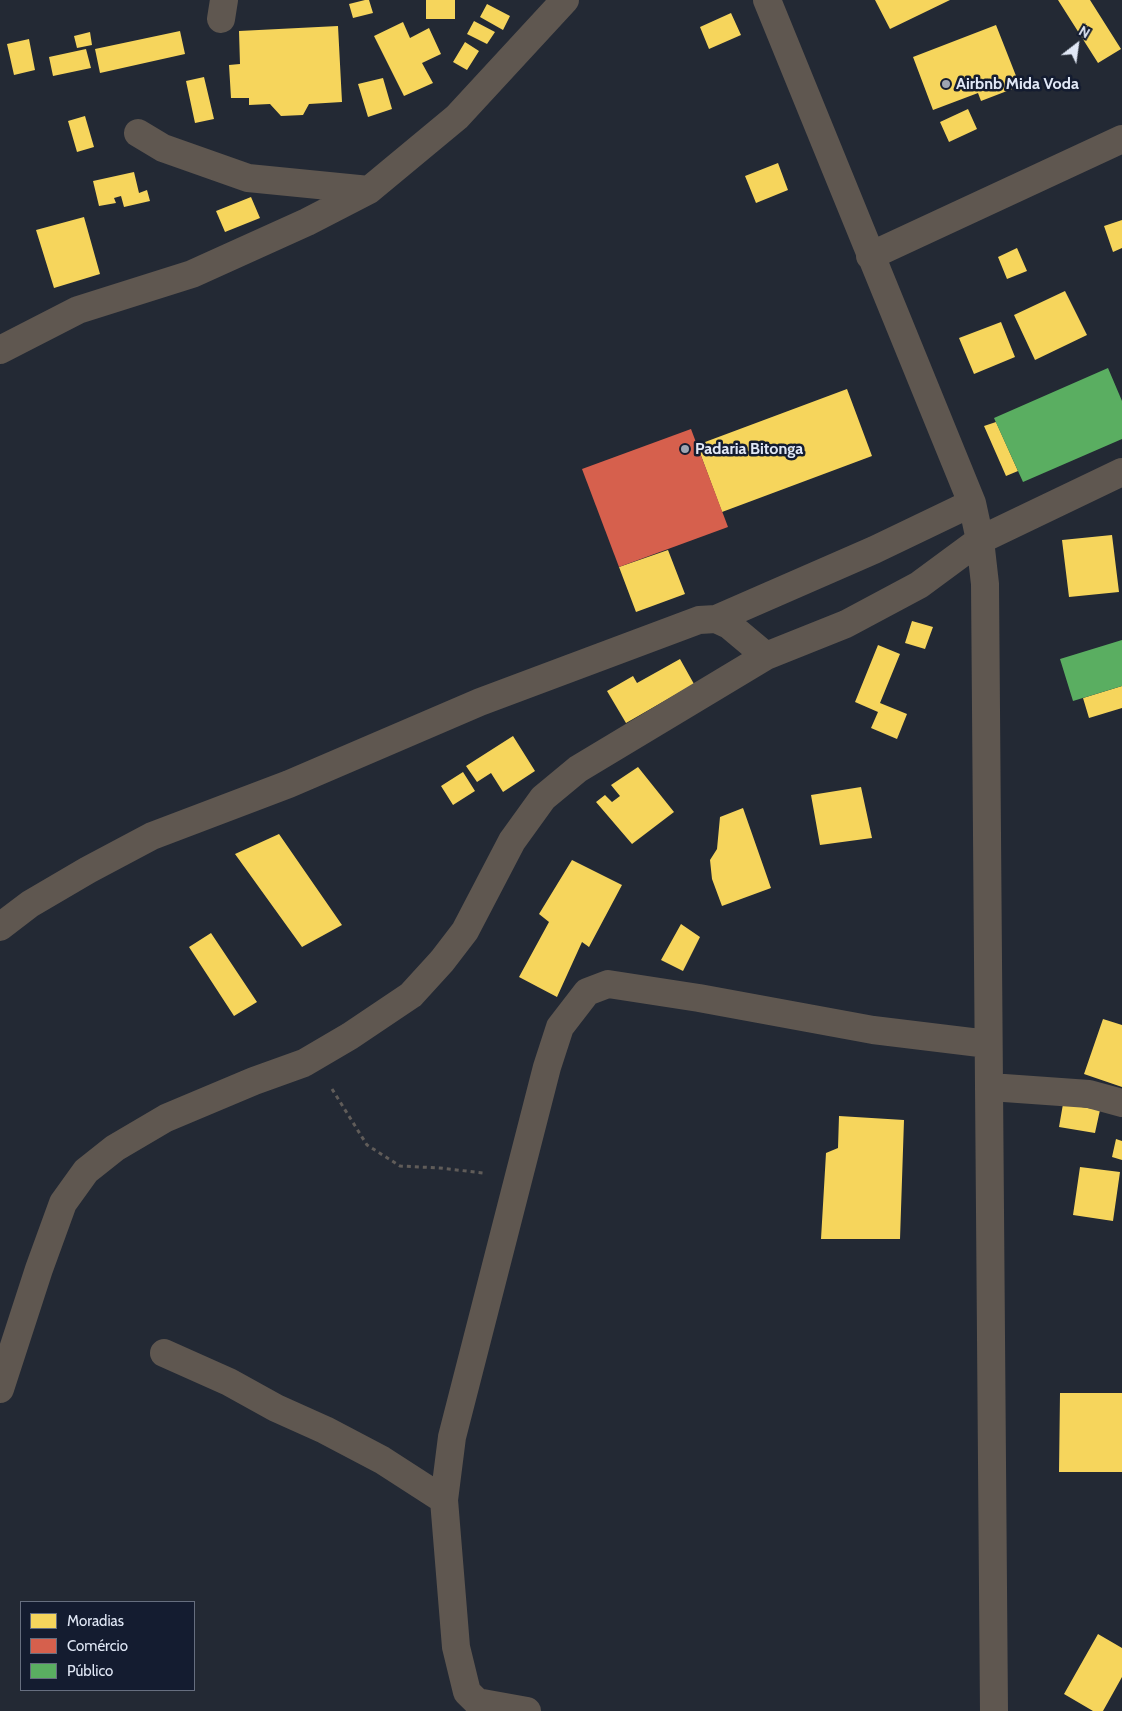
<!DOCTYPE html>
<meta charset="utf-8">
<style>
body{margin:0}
#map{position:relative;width:1122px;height:1711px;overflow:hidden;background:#232934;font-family:Cabin,sans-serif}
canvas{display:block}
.legend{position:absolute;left:20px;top:1601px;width:175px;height:90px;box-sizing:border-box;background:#141c30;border:1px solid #666e7f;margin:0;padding:6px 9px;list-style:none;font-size:15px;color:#e1e8f6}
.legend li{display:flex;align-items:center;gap:10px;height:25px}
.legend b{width:25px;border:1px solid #666e7f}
.north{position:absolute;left:1052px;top:20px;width:50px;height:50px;-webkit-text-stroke:4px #141c30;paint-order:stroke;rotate:30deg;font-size:14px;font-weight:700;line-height:20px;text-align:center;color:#e1e8f6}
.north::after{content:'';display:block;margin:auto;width:18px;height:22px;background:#e1e8f6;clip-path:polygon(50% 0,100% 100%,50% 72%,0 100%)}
</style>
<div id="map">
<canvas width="1122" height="1711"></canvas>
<ul class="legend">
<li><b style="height:14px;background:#f6d55c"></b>Moradias</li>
<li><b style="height:14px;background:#d6604d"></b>Comércio</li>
<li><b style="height:14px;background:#5aae61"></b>Público</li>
</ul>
<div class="north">N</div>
</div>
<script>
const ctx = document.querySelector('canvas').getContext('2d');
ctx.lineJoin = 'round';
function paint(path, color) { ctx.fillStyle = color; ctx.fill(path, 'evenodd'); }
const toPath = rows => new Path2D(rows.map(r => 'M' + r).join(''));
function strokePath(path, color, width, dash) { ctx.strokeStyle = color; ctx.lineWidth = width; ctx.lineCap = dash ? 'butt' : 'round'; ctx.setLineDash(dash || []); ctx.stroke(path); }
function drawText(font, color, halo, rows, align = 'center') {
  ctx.font = font + ' Cabin,sans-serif'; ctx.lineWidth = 5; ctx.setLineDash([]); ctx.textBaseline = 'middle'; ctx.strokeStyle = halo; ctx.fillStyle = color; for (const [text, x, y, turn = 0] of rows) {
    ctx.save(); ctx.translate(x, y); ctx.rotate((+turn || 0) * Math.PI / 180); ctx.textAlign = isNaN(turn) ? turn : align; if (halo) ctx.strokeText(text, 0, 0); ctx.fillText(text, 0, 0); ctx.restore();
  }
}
paint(toPath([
 [365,0,369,0,373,13,353,18,349,4],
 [426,0,455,0,455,19,426,19],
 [875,0,950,0,890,29],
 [1058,0,1090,0,1121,49,1098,63],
 [487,4,510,16,503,30,480,17],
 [731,13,741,35,709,49,700,27],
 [474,21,495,32,487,44,467,34],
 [403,22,410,38,429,28,441,54,422,63,433,83,404,96,374,36],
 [996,25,1020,86,981,101,978,93,933,110,913,57],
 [338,26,342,102,309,104,303,115,281,116,270,104,249,105,249,98,231,98,229,65,240,64,239,31],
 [180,31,185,54,100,73,95,49],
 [90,32,92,45,77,48,74,36],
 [29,39,35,70,14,75,7,44],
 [465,42,479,51,467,70,453,62],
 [86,49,91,68,53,76,49,57],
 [204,77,214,119,195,123,186,81],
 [383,78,392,109,368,117,358,84],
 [968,109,977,129,949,142,940,122],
 [85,116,94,147,77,152,68,121],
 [778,163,788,190,756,203,745,176],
 [134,172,139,193,147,190,150,201,124,207,121,196,114,198,116,203,99,206,93,181],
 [251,197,260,218,225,232,216,211],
 [84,217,100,274,54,288,36,230],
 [1122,220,1122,248,1113,252,1104,226],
 [1017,248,1027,271,1007,279,998,257],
 [1065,291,1087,335,1035,360,1014,315],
 [1001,322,1015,357,974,374,959,338],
 [847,389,872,456,722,512,697,445],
 [996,422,1018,471,1006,476,984,426],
 [1112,535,1119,592,1069,597,1062,540],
 [668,550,685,594,636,612,619,567],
 [912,621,933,627,925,649,905,643],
 [878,645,900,654,880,703,907,714,897,739,871,728,878,712,855,702],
 [680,659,694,684,626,723,607,691,633,676,637,683],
 [1122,686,1122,708,1089,718,1083,698],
 [513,736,535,771,503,792,491,773,477,782,466,766],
 [638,767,674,812,632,844,596,802,605,795,612,802,620,796,611,785],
 [463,772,475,791,453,805,441,786],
 [861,787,872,838,820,845,811,795],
 [743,808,771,888,722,906,712,879,710,860,717,849,720,817],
 [279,834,342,925,302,947,235,854],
 [572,860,622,885,589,947,582,942,557,997,519,977,549,922,539,914],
 [681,924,700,937,683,971,661,960],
 [211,933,257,1002,234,1016,189,947],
 [1103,1019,1122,1025,1122,1087,1084,1074],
 [1063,1104,1100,1110,1095,1133,1059,1127],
 [839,1116,904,1120,900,1239,821,1239,826,1153,838,1148],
 [1116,1139,1122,1141,1122,1160,1112,1157],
 [1080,1167,1120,1172,1113,1221,1073,1215],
 [1060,1393,1122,1393,1122,1472,1059,1472],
 [1098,1634,1122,1648,1122,1677,1103,1711,1093,1711,1064,1694]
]), '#f6d55c');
paint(toPath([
 [691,429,728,527,619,567,582,469]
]), '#d6604d');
paint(toPath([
 [1108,368,1122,401,1122,439,1023,482,994,418],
 [1122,640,1122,686,1073,701,1060,659]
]), '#5aae61');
strokePath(toPath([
 [332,1089,367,1145,400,1166,440,1168,483,1173]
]), '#605c59', 3, [4, 4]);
strokePath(toPath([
 [767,0,972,503,980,540,985,584,994,1711],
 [221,19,224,0],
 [138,133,163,148,248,178,369,190],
 [870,256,1122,139],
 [0,350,78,310,192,274,307,222,369,190,457,117,565,0],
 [716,619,874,550,972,503],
 [0,927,30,904,88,870,152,836,289,784,480,702,699,620,716,619,729,625,766,656],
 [990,1087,1089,1094,1122,1103],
 [164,1353,229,1382,276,1408,325,1430,382,1460,444,1500],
 [0,1389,39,1269,63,1203,86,1171,115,1148,166,1118,254,1081,304,1063,350,1036,411,995,442,961,465,931,512,841,543,798,578,769,766,656,846,624,919,585,980,540,1122,472],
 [527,1711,477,1702,467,1692,456,1647,444,1500,452,1437,547,1067,560,1027,587,992,608,984,699,998,873,1030,988,1044]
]), '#5f5750', 28);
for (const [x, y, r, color] of [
 [946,84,5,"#9ea5b2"],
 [685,449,5,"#9ea5b2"]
]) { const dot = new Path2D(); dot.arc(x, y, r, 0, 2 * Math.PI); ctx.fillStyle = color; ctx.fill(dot); strokePath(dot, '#141c30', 2); }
drawText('bold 16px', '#e1e8f6', '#141c30', [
 ["Airbnb Mida Voda",956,84],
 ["Padaria Bitonga",695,449]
], 'left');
</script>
